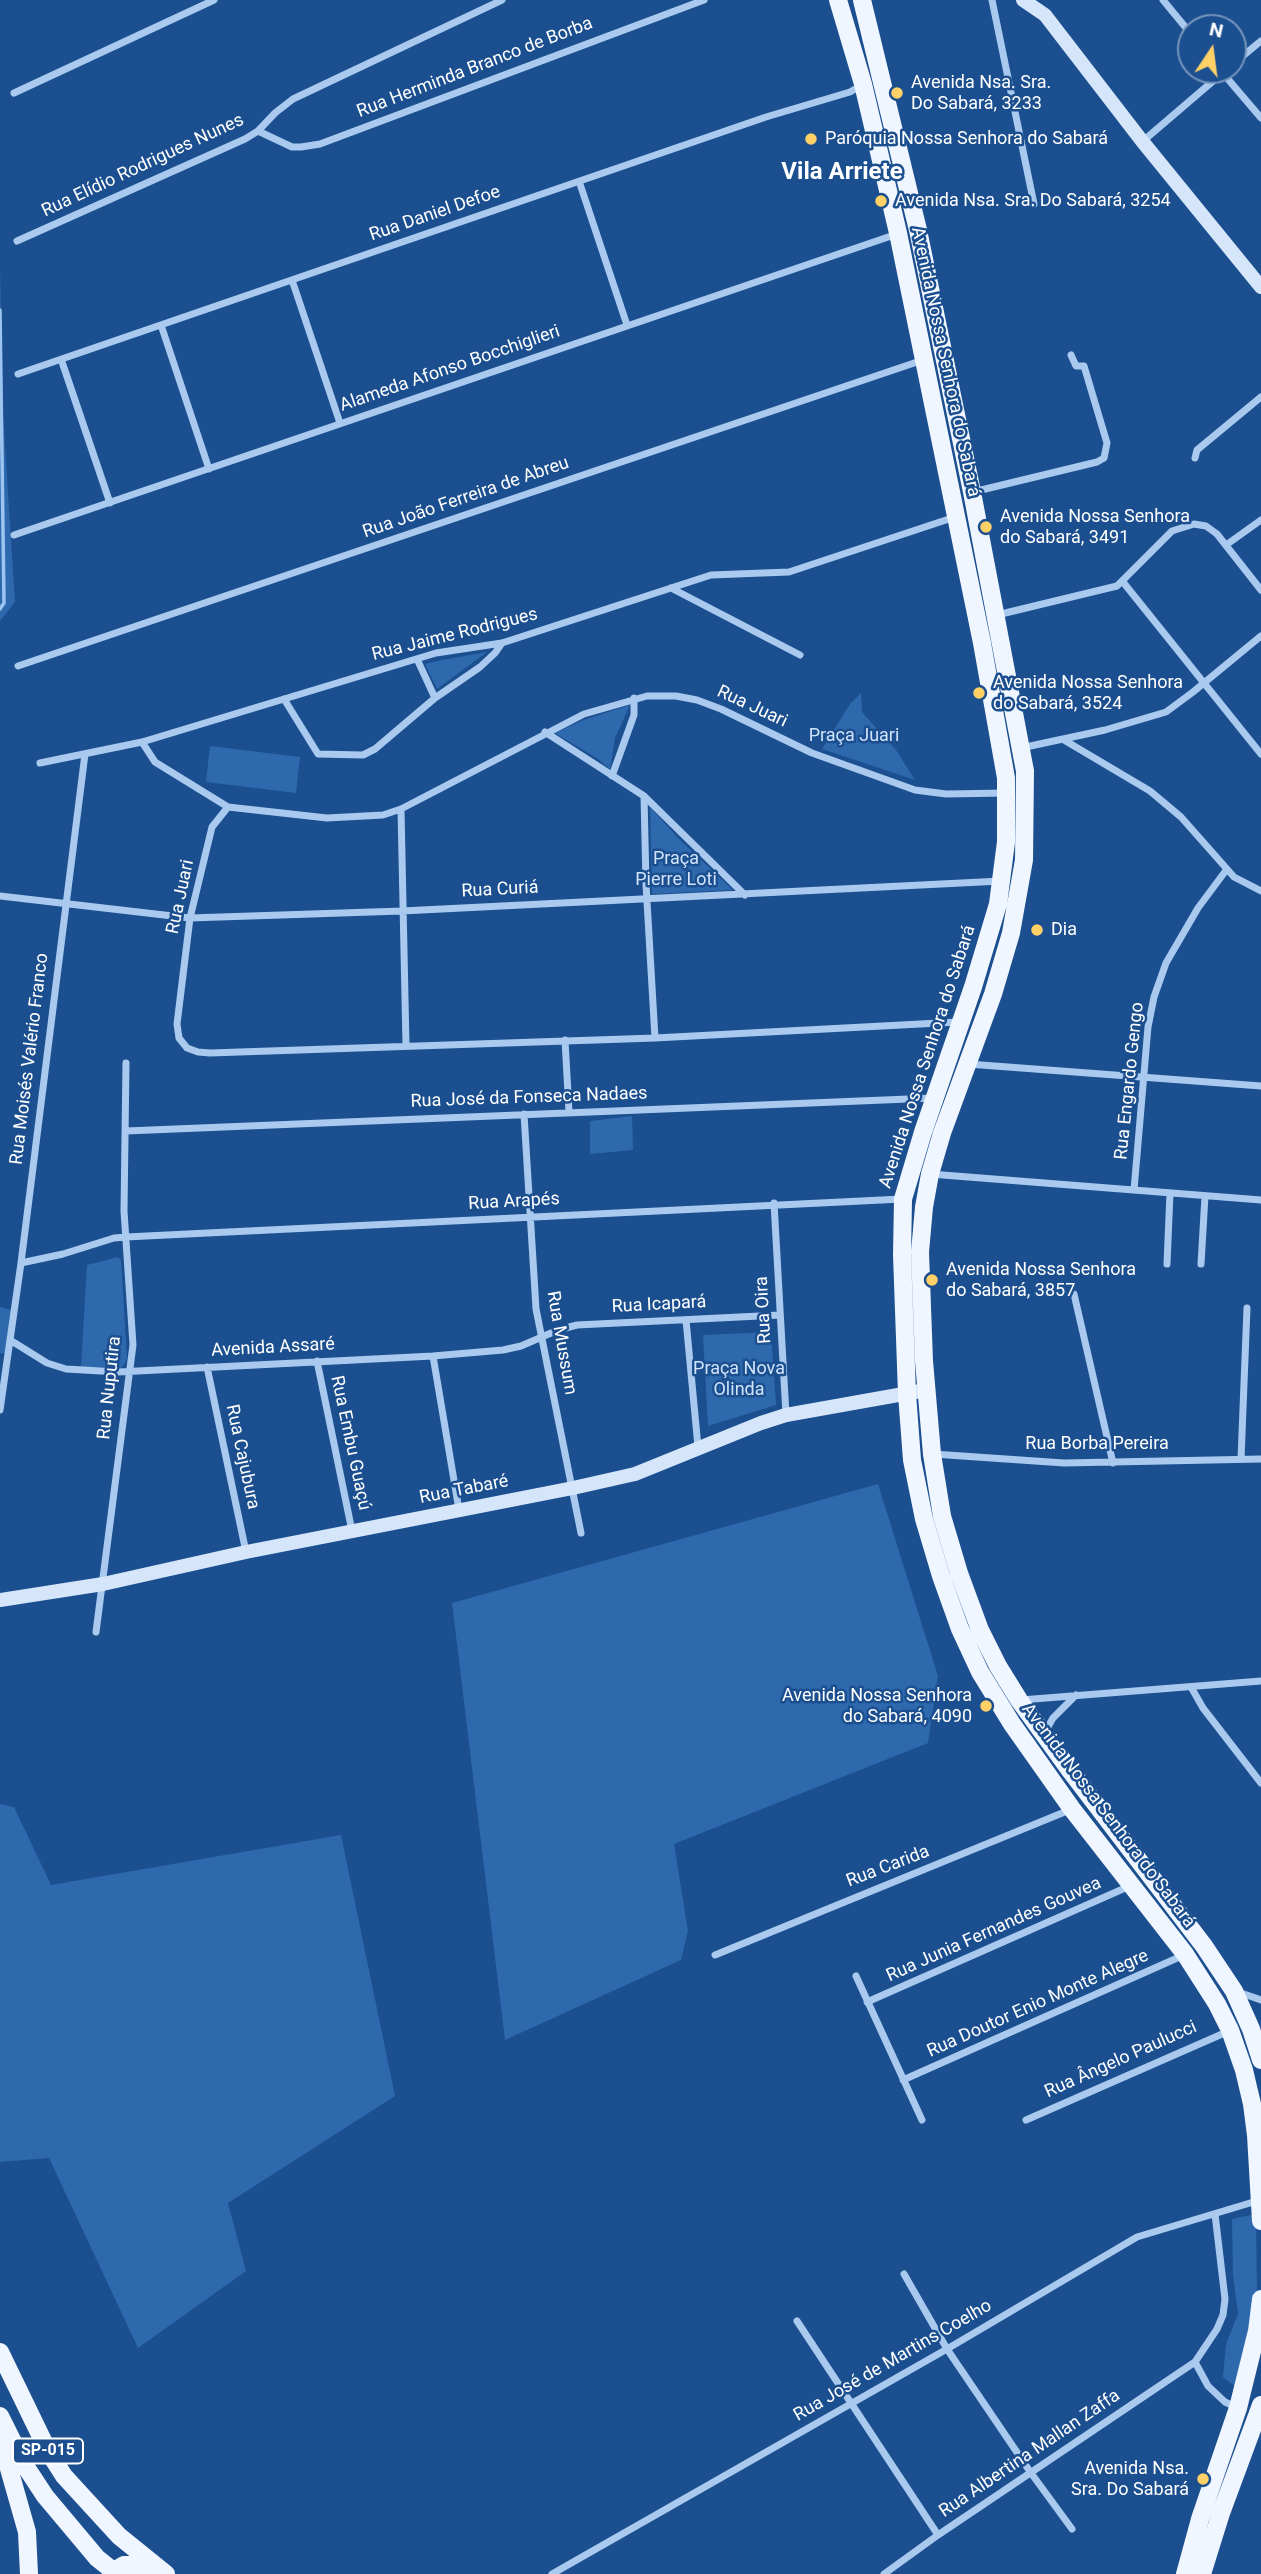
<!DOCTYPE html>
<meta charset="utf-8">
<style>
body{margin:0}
#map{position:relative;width:1261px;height:2574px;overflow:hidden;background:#1b4f8f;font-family:Roboto,sans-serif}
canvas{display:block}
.north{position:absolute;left:1177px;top:14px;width:70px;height:70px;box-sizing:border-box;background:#1b4f8f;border:2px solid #7695bc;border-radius:50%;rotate:13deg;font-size:19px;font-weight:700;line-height:28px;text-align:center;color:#fff}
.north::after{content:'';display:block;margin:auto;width:24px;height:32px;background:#ffd166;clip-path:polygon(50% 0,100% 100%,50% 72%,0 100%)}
</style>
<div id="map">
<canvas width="1261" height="2574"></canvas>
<div class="north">N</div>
</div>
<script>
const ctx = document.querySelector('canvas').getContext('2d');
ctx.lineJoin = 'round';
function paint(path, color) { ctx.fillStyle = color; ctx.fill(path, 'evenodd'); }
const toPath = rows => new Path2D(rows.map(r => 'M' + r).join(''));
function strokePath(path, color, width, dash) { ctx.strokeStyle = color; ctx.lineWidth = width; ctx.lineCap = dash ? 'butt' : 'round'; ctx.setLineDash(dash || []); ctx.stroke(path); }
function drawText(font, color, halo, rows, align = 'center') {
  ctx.font = font + ' Roboto,sans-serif'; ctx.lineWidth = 5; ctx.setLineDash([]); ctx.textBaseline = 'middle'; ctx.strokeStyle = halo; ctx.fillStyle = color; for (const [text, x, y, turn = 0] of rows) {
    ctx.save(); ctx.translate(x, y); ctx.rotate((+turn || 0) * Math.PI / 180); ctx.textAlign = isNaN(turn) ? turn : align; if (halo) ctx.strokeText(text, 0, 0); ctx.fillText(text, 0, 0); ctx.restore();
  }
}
paint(toPath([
 [0,266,3,415,15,602,0,621],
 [487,652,437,689,425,664,442,660],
 [861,693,862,712,896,750,915,780,822,749,850,704],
 [630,705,615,738,610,769,598,759,555,733,586,719],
 [210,746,300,757,296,793,206,782],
 [650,807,679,839,733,890,652,894],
 [632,1116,633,1150,590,1154,590,1121],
 [118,1257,121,1260,127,1358,125,1363,121,1368,81,1367,87,1265],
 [0,1307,12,1310,6,1354,0,1353],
 [771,1332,776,1405,708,1426,703,1335],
 [878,1484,938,1676,928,1743,674,1844,688,1931,681,1960,505,2040,452,1603],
 [0,1804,14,1807,51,1885,341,1835,395,2096,228,2203,246,2271,138,2348,49,2158,0,2162],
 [1256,2214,1257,2296,1236,2387,1223,2377,1226,2344,1238,2314,1233,2275,1232,2219]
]), '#2e69ad');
strokePath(toPath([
 [0,310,4,603,0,609]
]), '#9cc4f0', 3.5);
strokePath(toPath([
 [992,0,1034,204],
 [1163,0,1191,34],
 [1233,64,1261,41],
 [1221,71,1261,118],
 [14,93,214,0],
 [258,131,292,147,301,147,320,144,704,0],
 [1143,141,1226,70],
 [579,181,627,325],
 [17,241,245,139,258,131,275,113,293,99,502,0],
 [292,280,340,423],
 [161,325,209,469],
 [61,359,110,503],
 [18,374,766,117,850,92,862,85],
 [1195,458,1197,450,1261,397],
 [973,492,1097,462,1104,458,1107,443,1084,366,1076,366,1071,355],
 [14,535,897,234],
 [1226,545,1261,520],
 [1123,582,1261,754],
 [671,588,800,655],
 [997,615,1117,586,1172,531,1194,524,1206,526,1217,534,1261,590],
 [417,659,435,698],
 [18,666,923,360],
 [284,699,318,754,363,755,375,749,435,698,480,667,495,653,502,643],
 [545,732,644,796,745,895],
 [1064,740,1150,791,1181,817,1234,877,1261,891],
 [142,742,155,762,228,807],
 [1021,748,1105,730,1166,712,1193,692,1261,636],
 [40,763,142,742,436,653,502,643,711,575,789,572,955,517],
 [612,776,634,715,634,698],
 [644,796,646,884,655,1038],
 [401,809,406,1046],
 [0,896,190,918,402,911,1001,881],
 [958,1022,655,1038,210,1053,198,1052,187,1048,179,1038,177,1024,190,918,212,827,228,807,327,818,383,815,401,809,584,714,647,696,676,696,697,700,721,709,812,753,915,790,946,794,1006,793],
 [565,1040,569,1112],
 [968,1064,1261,1086],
 [524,1114,536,1309,581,1533],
 [126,1131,933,1098],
 [930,1174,1261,1200],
 [1134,1190,1148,1027,1154,997,1166,963,1198,908,1227,869],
 [774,1203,786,1415],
 [21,1263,63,1254,114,1238,126,1237,902,1199],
 [1167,1264,1170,1193],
 [1201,1264,1205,1196],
 [1074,1294,1113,1463],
 [686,1320,698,1447],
 [10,1340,47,1363,66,1369,118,1372,433,1356,503,1350,521,1346,558,1330,577,1325,780,1315],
 [433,1356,459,1510],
 [317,1361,352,1531],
 [207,1367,246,1552],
 [0,1410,21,1263,85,754],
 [933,1454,1064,1463,1261,1459],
 [1241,1459,1247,1308],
 [96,1632,133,1345,124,1211,126,1063],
 [1191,1687,1203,1708,1261,1783],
 [1021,1700,1261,1681],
 [1045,1732,1053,1718,1076,1695],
 [715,1955,1072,1809],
 [856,1976,922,2120],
 [1238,1992,1261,2000],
 [867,2002,1132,1885],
 [903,2080,1184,1955],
 [1026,2120,1229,2031],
 [904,2274,947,2349,1031,2473,1072,2529],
 [797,2321,938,2535],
 [1195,2362,1208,2386,1225,2402,1236,2407],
 [552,2574,947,2349,1137,2237,1260,2200],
 [884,2574,938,2535,1195,2362,1217,2329,1223,2315,1225,2299,1215,2214]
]), '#a9c9ee', 7);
strokePath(toPath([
 [1023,0,1045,15,1142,141,1261,287],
 [0,1600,103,1584,246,1552,573,1488,635,1474,761,1423,786,1415,926,1390]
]), '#d6e6fa', 14);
strokePath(toPath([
 [838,0,863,84,898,233,982,643,1006,778,1006,842,998,904,973,987,923,1132,903,1199,902,1255,907,1394,912,1460,924,1519,941,1576,960,1629,980,1672,1012,1724,1072,1809,1185,1954,1217,2004,1230,2030,1244,2070,1252,2104,1256,2135,1261,2221],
 [862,0,918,230,972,492,1025,771,1024,860,1011,933,993,994,942,1133,930,1174,924,1207,920,1252,924,1361,932,1454,942,1516,959,1573,980,1630,998,1666,1019,1700,1069,1769,1204,1946,1234,1991,1251,2029,1261,2060],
 [0,2352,48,2451,64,2476,119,2536,166,2574],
 [0,2416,24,2464,45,2496,97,2558,117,2574],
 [0,2437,27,2532,29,2574],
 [114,2571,124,2565,133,2565,156,2572],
 [1185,2574,1200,2519,1238,2408,1257,2331,1261,2299],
 [1202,2574,1221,2513,1261,2405]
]), '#f0f6ff', 18);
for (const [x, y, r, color] of [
 [897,93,7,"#ffd166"],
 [811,139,7,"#ffd166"],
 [881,201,7,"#ffd166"],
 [986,527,7,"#ffd166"],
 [979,693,7,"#ffd166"],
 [1037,930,7,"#ffd166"],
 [932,1280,7,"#ffd166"],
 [986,1706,7,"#ffd166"],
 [1203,2479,7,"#ffd166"]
]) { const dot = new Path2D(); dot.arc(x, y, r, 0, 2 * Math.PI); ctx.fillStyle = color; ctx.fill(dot); strokePath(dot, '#1b4f8f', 2.5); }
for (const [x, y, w] of [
 [48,2451,70]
]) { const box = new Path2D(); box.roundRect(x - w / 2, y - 12.5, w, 25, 5); ctx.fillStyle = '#1b4f8f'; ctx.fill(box); strokePath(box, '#fff', 2); }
drawText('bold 16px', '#fff', null, [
 ["SP-015",48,2451]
]);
drawText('18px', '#fff', '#1b4f8f', [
 ["Rua Herminda Branco de Borba",475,68,-21],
 ["Rua Elídio Rodrigues Nunes",143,166,-25],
 ["Rua Daniel Defoe",435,214,-19],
 ["Avenida Nossa Senhora do Sabará",945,362,78],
 ["Alameda Afonso Bocchiglieri",450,369,-19],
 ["Rua João Ferreira de Abreu",466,498,-19],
 ["Rua Jaime Rodrigues",455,635,-14],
 ["Rua Juari",752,707,25],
 ["Rua Curiá",500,890,-3],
 ["Rua Juari",181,897,-78],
 ["Avenida Nossa Senhora do Sabará",928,1057,-72],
 ["Rua Moisés Valério Franco",30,1059,-83],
 ["Rua Engardo Gengo",1130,1081,-84],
 ["Rua José da Fonseca Nadaes",529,1098,-2],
 ["Rua Arapés",514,1202,-3],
 ["Rua Icapará",659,1305,-3],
 ["Rua Oira",764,1310,-93],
 ["Rua Mussum",561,1343,80],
 ["Avenida Assaré",273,1348,-3],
 ["Rua Nuputira",110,1388,-84],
 ["Rua Embu Guaçú",350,1443,78],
 ["Rua Borba Pereira",1097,1444],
 ["Rua Cajubura",242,1457,78],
 ["Rua Tabaré",464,1490,-11],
 ["Avenida Nossa Senhora do Sabará",1108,1816,53],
 ["Rua Carida",888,1867,-21],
 ["Rua Junia Fernandes Gouvea",994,1930,-24],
 ["Rua Doutor Enio Monte Alegre",1038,2004,-24],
 ["Rua Ângelo Paulucci",1121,2060,-24],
 ["Rua José de Martins Coelho",893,2361,-30],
 ["Rua Albertina Mallan Zaffa",1030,2454,-34]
]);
drawText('18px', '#fff', '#1b4f8f', [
 ["Avenida Nsa. Sra.",911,83],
 ["Do Sabará, 3233",911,104],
 ["Paróquia Nossa Senhora do Sabará",825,139],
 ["Avenida Nsa. Sra. Do Sabará, 3254",895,201],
 ["Avenida Nossa Senhora",1000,517],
 ["do Sabará, 3491",1000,538],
 ["Avenida Nossa Senhora",993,683],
 ["do Sabará, 3524",993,704],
 ["Dia",1051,930],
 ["Avenida Nossa Senhora",946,1270],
 ["do Sabará, 3857",946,1291],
 ["Avenida Nossa Senhora",972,1696,"right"],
 ["do Sabará, 4090",972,1717,"right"],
 ["Avenida Nsa.",1189,2469,"right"],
 ["Sra. Do Sabará",1189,2490,"right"]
], 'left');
drawText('18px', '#cfe3fa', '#1b4f8f', [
 ["Praça Juari",854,736],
 ["Praça",676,859],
 ["Pierre Loti",676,880],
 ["Praça Nova",739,1369],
 ["Olinda",739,1390]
]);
drawText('bold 24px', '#fff', '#1b4f8f', [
 ["Vila Arriete",842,173]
]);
</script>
